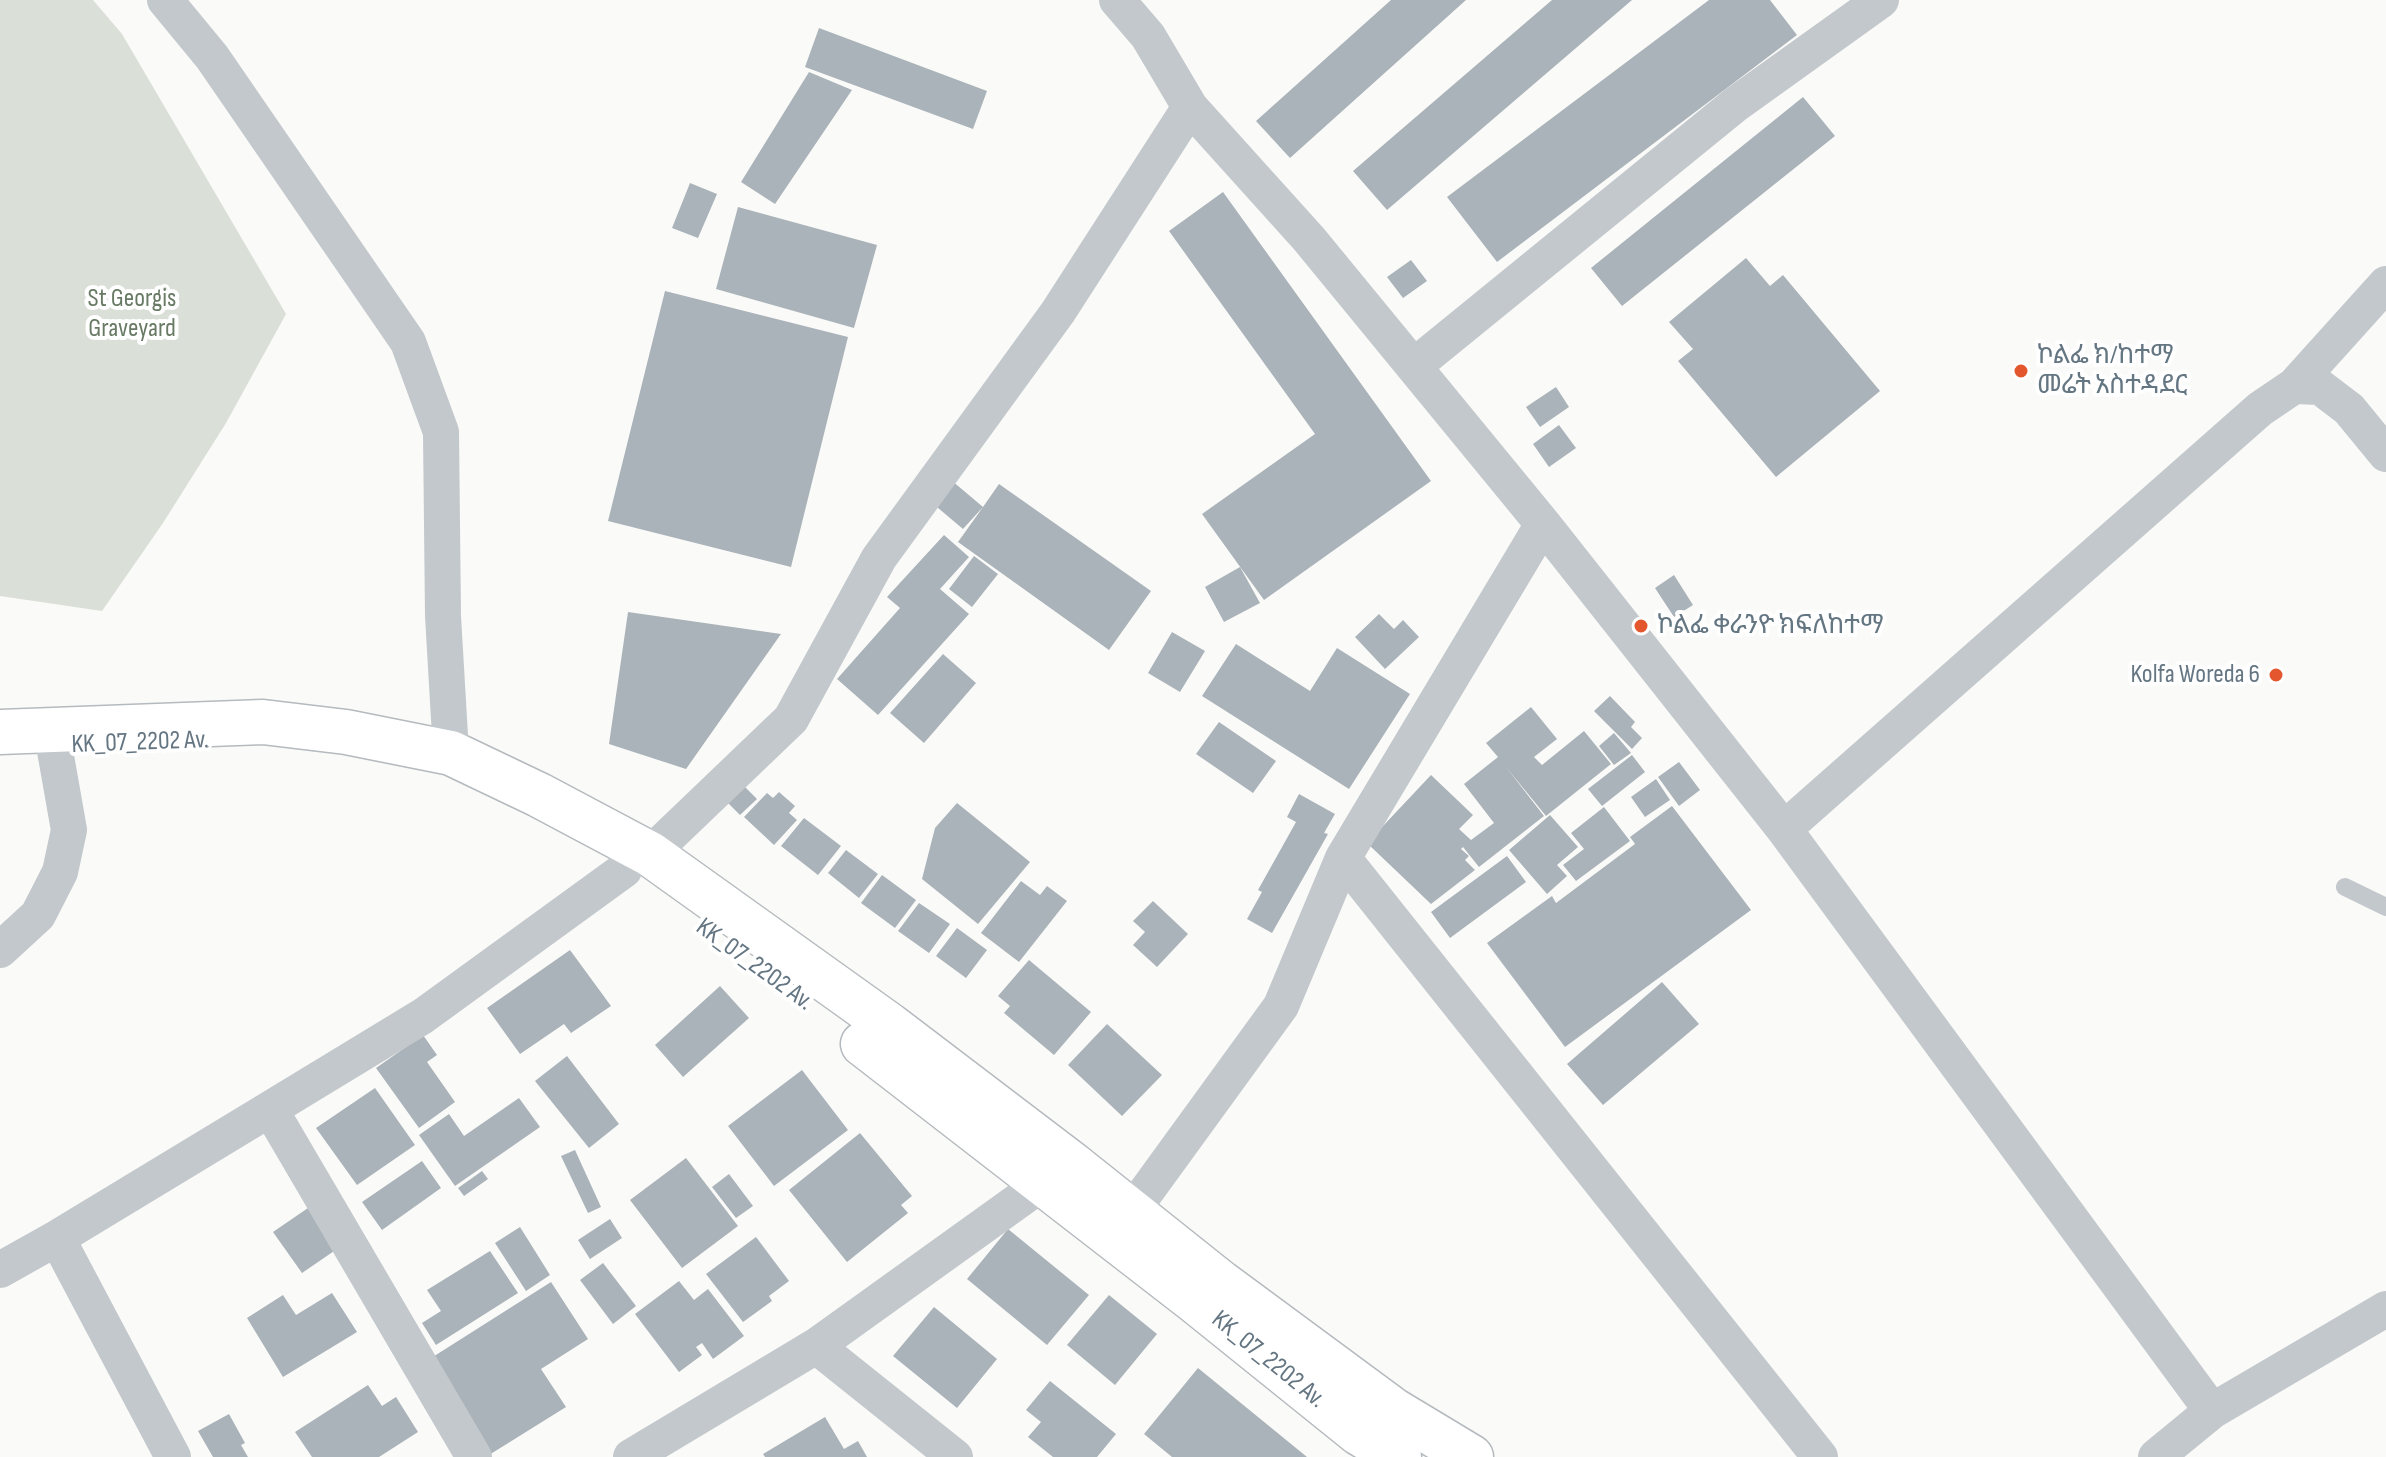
<!DOCTYPE html>
<meta charset="utf-8">
<style>
body{margin:0}
canvas{display:block;background:#fafaf8}
</style>
<canvas width="2386" height="1457"></canvas>
<script>
const ctx = document.querySelector('canvas').getContext('2d');
ctx.lineJoin = 'round';
function paint(path, color) { ctx.fillStyle = color; ctx.fill(path, 'evenodd'); }
const toPath = rows => new Path2D(rows.map(r => 'M' + r).join(''));
function strokePath(path, color, width, dash) { ctx.strokeStyle = color; ctx.lineWidth = width; ctx.lineCap = dash ? 'butt' : 'round'; ctx.setLineDash(dash || []); ctx.stroke(path); }
function drawText(font, color, halo, rows, align = 'center') {
  ctx.font = font + ' "Sofia Sans Condensed","Noto Sans Ethiopic",sans-serif'; ctx.lineWidth = 8; ctx.setLineDash([]); ctx.textBaseline = 'middle'; ctx.strokeStyle = halo; ctx.fillStyle = color; for (const [text, x, y, turn = 0] of rows) {
    ctx.save(); ctx.translate(x, y); ctx.rotate((+turn || 0) * Math.PI / 180); ctx.textAlign = isNaN(turn) ? turn : align; if (halo) ctx.strokeText(text, 0, 0); ctx.fillText(text, 0, 0); ctx.restore();
  }
}
paint(toPath([
 [0,0,93,0,122,34,286,314,226,423,163,523,102,611,0,596]
]), '#dadfd7');
paint(toPath([
 [1391,0,1466,0,1290,158,1256,121],
 [1552,0,1632,0,1387,210,1353,171],
 [1709,0,1770,0,1797,35,1497,262,1447,197],
 [819,28,987,91,973,129,805,67],
 [809,72,852,90,775,204,741,182],
 [1803,97,1835,136,1622,306,1591,268],
 [690,183,717,194,698,238,672,228],
 [1223,192,1431,481,1264,600,1202,514,1315,434,1169,231],
 [738,207,877,245,854,328,716,289],
 [1746,258,1770,286,1783,275,1880,391,1776,477,1678,361,1693,349,1669,322],
 [1411,260,1427,281,1403,298,1387,277],
 [665,291,848,337,791,567,608,521],
 [1556,387,1569,407,1540,427,1526,407],
 [1559,425,1576,448,1549,467,1533,444],
 [951,480,983,507,999,484,1151,591,1109,650,958,542,983,507,963,529,931,502],
 [944,535,969,557,940,589,969,614,878,715,837,679,900,608,887,597],
 [974,556,998,574,972,607,949,589],
 [1240,567,1260,603,1224,622,1205,587],
 [1674,575,1693,605,1674,617,1655,588],
 [628,612,781,634,686,769,609,744],
 [1379,614,1394,629,1403,620,1419,637,1385,669,1355,637],
 [1172,632,1205,651,1180,692,1148,673],
 [1236,644,1310,691,1337,648,1410,694,1349,789,1202,696],
 [943,654,976,683,924,743,890,713],
 [1610,696,1635,722,1631,727,1642,738,1632,749,1594,711],
 [1531,707,1557,739,1534,757,1542,765,1584,731,1611,764,1546,816,1506,767,1544,816,1479,867,1463,847,1461,849,1469,856,1465,860,1475,870,1431,904,1367,843,1431,775,1473,815,1459,829,1471,840,1494,823,1464,784,1498,757,1486,743],
 [1219,722,1276,761,1253,793,1196,754],
 [1614,733,1631,753,1614,765,1599,746],
 [1632,755,1645,772,1602,806,1588,789],
 [1679,762,1700,790,1679,806,1658,777],
 [1656,779,1670,800,1645,817,1631,797],
 [740,782,757,799,740,815,724,799],
 [779,792,795,806,789,813,797,820,774,845,744,817,767,793,773,798],
 [1299,794,1335,814,1324,833,1328,834,1272,933,1247,919,1262,892,1258,890,1296,822,1287,817],
 [957,803,1030,862,978,924,922,879,935,828],
 [1672,806,1751,910,1565,1047,1487,943,1552,896,1556,903,1635,844,1630,837],
 [1604,807,1630,841,1576,881,1563,865,1584,849,1571,833],
 [1550,815,1578,847,1557,865,1567,876,1547,894,1509,850],
 [804,818,841,846,818,875,781,846],
 [846,850,878,874,859,898,828,873],
 [1507,856,1526,882,1450,938,1431,912],
 [882,875,916,900,895,928,861,903],
 [1021,881,1040,895,1047,886,1067,901,1019,962,981,933],
 [1153,901,1188,934,1157,967,1133,945,1145,932,1133,921],
 [919,903,950,924,929,953,898,931],
 [957,928,987,950,966,978,936,956],
 [570,950,611,1006,571,1033,564,1024,520,1054,487,1008],
 [1029,960,1091,1012,1054,1055,1004,1013,1010,1006,998,996],
 [1662,982,1699,1024,1603,1105,1567,1064],
 [720,986,749,1018,683,1077,655,1045],
 [1107,1024,1162,1075,1122,1116,1068,1065],
 [423,1035,437,1055,427,1062,455,1102,419,1128,376,1068],
 [567,1056,619,1124,589,1148,535,1081],
 [802,1070,848,1130,774,1186,728,1126],
 [375,1088,415,1145,357,1185,316,1128],
 [519,1098,540,1127,455,1186,419,1135,449,1114,464,1136],
 [860,1133,912,1196,901,1205,908,1213,847,1262,789,1190],
 [575,1150,601,1207,588,1213,561,1156],
 [686,1158,738,1226,682,1268,630,1200],
 [422,1161,441,1188,382,1230,362,1202],
 [482,1171,488,1179,464,1196,458,1188],
 [729,1174,753,1206,736,1218,712,1187],
 [308,1208,337,1249,302,1273,273,1232],
 [610,1219,622,1238,590,1259,578,1240],
 [520,1227,550,1275,526,1291,495,1243],
 [1008,1229,1089,1295,1047,1345,967,1279],
 [756,1237,789,1281,769,1296,772,1301,743,1322,706,1274],
 [490,1251,518,1293,436,1345,422,1323,441,1311,427,1290],
 [603,1263,636,1306,613,1324,580,1280],
 [679,1281,694,1300,708,1289,744,1336,713,1359,702,1343,696,1347,702,1355,679,1372,635,1314],
 [551,1282,588,1339,541,1369,566,1407,489,1455,428,1360],
 [332,1293,357,1332,283,1377,247,1318,283,1295,296,1315],
 [1109,1295,1157,1334,1115,1385,1067,1345],
 [934,1307,997,1359,957,1408,893,1356],
 [1198,1368,1307,1457,1172,1457,1144,1434],
 [1050,1381,1116,1434,1097,1457,1053,1457,1028,1437,1041,1422,1026,1410],
 [368,1385,382,1406,396,1397,418,1432,379,1457,312,1457,295,1432],
 [229,1414,245,1443,241,1445,248,1457,213,1457,198,1431],
 [825,1417,844,1449,858,1441,867,1457,765,1457,763,1454]
]), '#aab3b9');
const primary = toPath([
 [0,732,263,722,346,732,451,753,539,795,650,854,889,1025,1073,1165,1221,1283,1393,1410,1471,1457],
 [863,1044,1195,1301,1359,1433,1399,1457]
]);
strokePath(primary, '#b5babe', 47);
strokePath(toPath([
 [2345,887,2386,907]
]), '#c3c8cc', 18);
strokePath(toPath([
 [165,0,212,57,408,342,441,432,443,616,451,753],
 [1190,107,1309,239,1543,524],
 [1414,366,1736,104,1881,0],
 [2294,386,2320,387,2349,409,2386,454],
 [1784,829,2260,409,2294,386,2386,284],
 [650,854,791,719,879,558,1058,312,1190,107,1148,36,1117,0],
 [1343,858,1820,1457],
 [0,950,38,915,60,872,69,830,54,745],
 [270,1109,423,1016,624,870],
 [1132,1211,1281,1006,1343,858,1543,524,1784,829,2212,1411],
 [57,1238,173,1457],
 [0,1270,57,1238,270,1109,474,1457],
 [816,1346,955,1457],
 [631,1457,816,1346,1043,1183],
 [2156,1457,2212,1411,2386,1309]
]), '#c3c8cc', 36);
strokePath(primary, '#fff', 44);
for (const [x, y, r, color] of [
 [2021,371,8,"#e4572e"],
 [1641,626,8,"#e4572e"],
 [2276,675,8,"#e4572e"]
]) { const dot = new Path2D(); dot.arc(x, y, r, 0, 2 * Math.PI); ctx.fillStyle = color; ctx.fill(dot); strokePath(dot, '#fff', 3); }
drawText('26px', '#687a64', '#fff', [
 ["St Georgis",132,299],
 ["Graveyard",132,329]
]);
drawText('26px', '#657683', '#fff', [
 ["ኮልፌ ክ/ከተማ",2037,356],
 ["መሬት አስተዳደር",2037,386],
 ["ኮልፌ ቀራንዮ ክፍለከተማ",1657,626],
 ["Kolfa Woreda 6",2260,675,"right"]
], 'left');
drawText('26px', '#657683', '#fff', [
 ["KK_07_2202 Av.",140,743,-2],
 ["KK_07_2202 Av.",754,965,36],
 ["KK_07_2202 Av.",1268,1360,39]
]);
</script>
